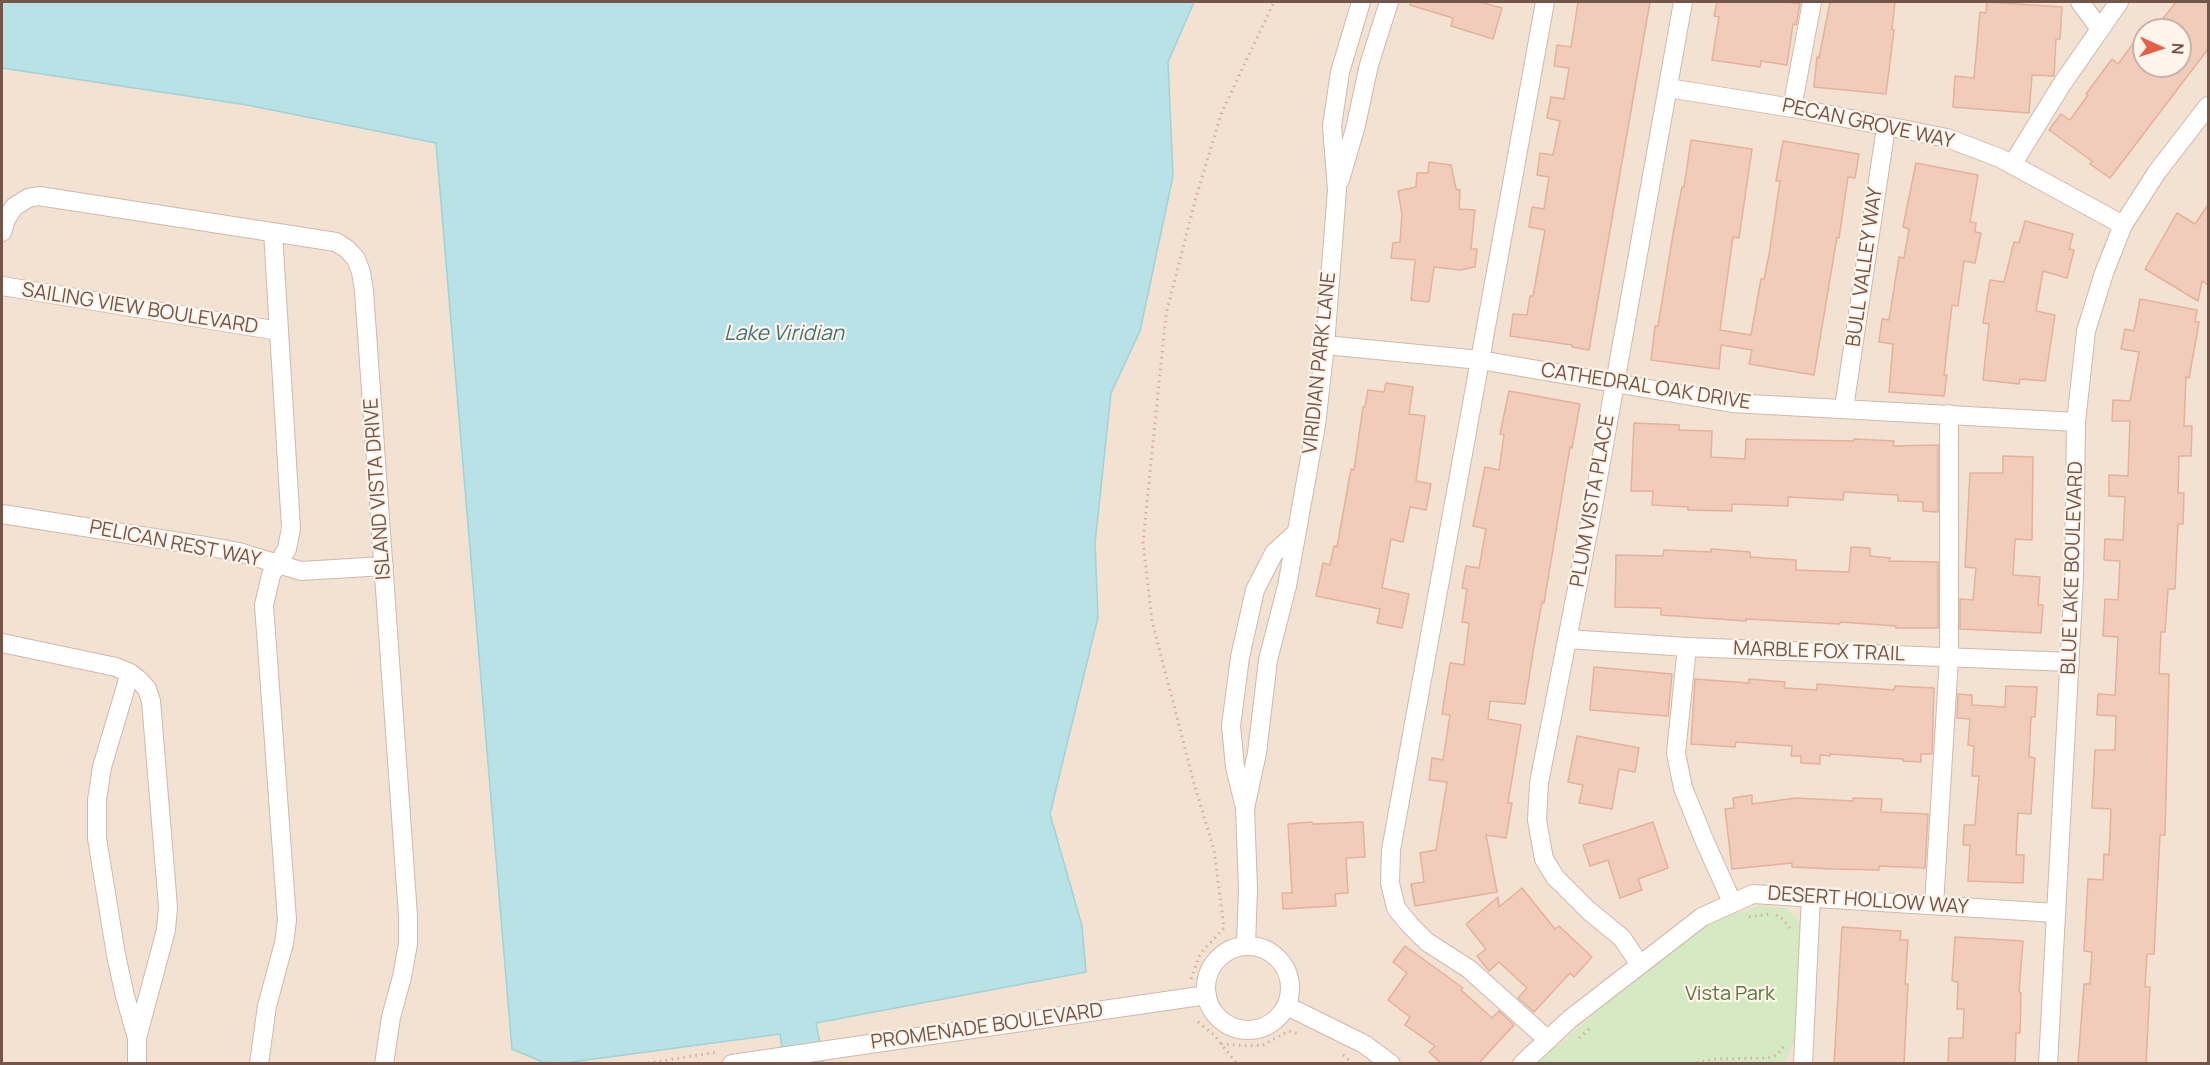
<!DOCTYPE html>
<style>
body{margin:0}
#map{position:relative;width:2210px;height:1065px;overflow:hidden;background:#fcf0e3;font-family:Manrope,sans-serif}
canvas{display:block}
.frame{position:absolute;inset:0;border:3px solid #74554a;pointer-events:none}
.north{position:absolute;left:2132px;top:18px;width:60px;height:60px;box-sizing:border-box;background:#fff4e9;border:2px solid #c7b4a9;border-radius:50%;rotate:93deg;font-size:16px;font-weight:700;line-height:24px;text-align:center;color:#74554a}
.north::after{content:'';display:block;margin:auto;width:21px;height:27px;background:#e55e4a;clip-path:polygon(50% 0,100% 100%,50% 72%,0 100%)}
</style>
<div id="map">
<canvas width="2210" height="1065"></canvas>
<div class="frame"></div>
<div class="north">N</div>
</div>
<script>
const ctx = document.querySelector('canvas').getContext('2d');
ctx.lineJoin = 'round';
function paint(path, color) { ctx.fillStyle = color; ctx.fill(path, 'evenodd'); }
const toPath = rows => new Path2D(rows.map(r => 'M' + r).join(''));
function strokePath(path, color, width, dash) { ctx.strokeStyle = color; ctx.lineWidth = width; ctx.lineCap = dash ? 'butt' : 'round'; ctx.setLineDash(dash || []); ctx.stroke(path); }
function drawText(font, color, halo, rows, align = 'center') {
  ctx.font = font + ' Manrope,sans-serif'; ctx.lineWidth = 4.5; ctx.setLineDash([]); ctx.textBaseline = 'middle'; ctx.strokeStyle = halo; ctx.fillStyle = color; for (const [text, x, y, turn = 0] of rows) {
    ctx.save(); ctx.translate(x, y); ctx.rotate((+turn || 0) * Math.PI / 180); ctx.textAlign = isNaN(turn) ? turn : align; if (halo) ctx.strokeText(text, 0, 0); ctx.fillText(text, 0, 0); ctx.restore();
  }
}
paint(toPath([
 [2,2,2208,2,2208,1063,2,1063],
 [2144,30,2180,30,2180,66,2144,66]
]), '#f3e1d2');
paint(toPath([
 [1759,906,1786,908,1801,923,1798,1031,1786,1060,1767,1064,1536,1064,1668,951,1712,921]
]), '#d5e9c2');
const water = toPath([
 [2,2,1194,2,1168,62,1173,176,1140,331,1111,393,1095,543,1098,617,1050,814,1082,926,1086,972,816,1023,824,1063,784,1063,780,1034,557,1064,545,1063,512,1049,436,143,247,105,2,68,2,2]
]);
paint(water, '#b8e2e5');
strokePath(water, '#9ed3d7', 1.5);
const building = toPath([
 [1411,2,1479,2,1502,8,1493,39,1451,26,1453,18,1410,5,1411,2],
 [1578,2,1650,2,1589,350,1572,347,1572,345,1510,336,1513,314,1527,315,1530,296,1533,296,1545,230,1529,227,1532,207,1544,209,1549,177,1537,175,1540,153,1553,155,1560,121,1547,118,1551,97,1564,99,1569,68,1554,66,1557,45,1571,47,1578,2],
 [1717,2,1787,2,1800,4,1796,25,1793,24,1787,65,1761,61,1760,67,1712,60,1719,17,1714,16,1717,2],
 [1830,2,1895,2,1892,29,1894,30,1886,94,1814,87,1817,57,1819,58,1830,2],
 [1987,2,2062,7,2060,39,2056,39,2054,76,2032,75,2029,113,1953,107,1955,76,1974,78,1980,12,1986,13,1987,2],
 [2176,2,2208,2,2208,49,2110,178,2090,164,2092,161,2049,130,2061,114,2070,120,2088,95,2086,94,2112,59,2118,64,2144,29,2144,66,2180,66,2180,30,2154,30,2176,2],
 [1691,140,1752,149,1739,238,1733,237,1720,330,1751,335,1761,279,1764,279,1769,255,1780,181,1776,181,1783,141,1859,154,1855,178,1848,177,1839,238,1837,237,1814,375,1749,364,1752,350,1721,345,1719,369,1651,360,1655,326,1658,326,1673,234,1682,187,1684,187,1691,140],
 [1429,162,1451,165,1456,189,1460,190,1459,209,1475,210,1471,249,1477,249,1475,267,1460,270,1434,267,1429,302,1411,300,1415,260,1391,258,1393,243,1400,242,1402,214,1398,191,1416,187,1417,173,1428,173,1429,162],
 [1916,163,1978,175,1970,222,1976,223,1975,232,1981,233,1975,263,1964,261,1958,306,1952,305,1944,375,1947,375,1944,396,1889,392,1893,344,1879,342,1882,319,1889,320,1899,257,1904,258,1909,229,1903,227,1916,163],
 [2208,205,2208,285,2202,281,2198,301,2145,269,2177,213,2195,224,2208,205],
 [2025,221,2073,234,2069,249,2074,250,2067,278,2043,271,2036,311,2055,315,2045,381,2020,379,2019,384,1983,380,1989,324,1983,323,1990,280,2004,282,2014,242,2019,243,2025,221],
 [2140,299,2197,310,2195,322,2199,322,2189,378,2186,377,2184,426,2192,426,2191,456,2179,456,2178,493,2184,493,2183,524,2178,524,2175,589,2168,589,2165,632,2161,632,2159,674,2169,674,2165,835,2160,835,2154,954,2147,954,2145,987,2150,987,2146,1064,2078,1064,2084,984,2090,984,2092,952,2084,951,2088,879,2103,880,2104,854,2109,855,2111,809,2092,808,2095,750,2115,750,2116,716,2097,715,2098,694,2115,695,2118,637,2103,636,2105,599,2118,600,2120,561,2104,560,2105,539,2123,540,2125,497,2109,496,2109,475,2128,476,2130,421,2112,421,2113,400,2130,401,2139,352,2121,349,2125,329,2134,331,2140,299],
 [1386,383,1413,387,1409,414,1425,416,1416,481,1431,484,1426,510,1410,507,1403,542,1391,539,1382,588,1409,594,1402,628,1377,623,1380,609,1316,596,1323,563,1330,565,1334,546,1337,547,1351,469,1354,470,1363,407,1365,407,1368,390,1384,392,1386,383],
 [1509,391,1580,404,1572,448,1570,447,1544,603,1542,602,1534,646,1525,704,1490,701,1488,719,1521,725,1508,803,1512,803,1506,838,1486,835,1497,892,1415,906,1411,884,1424,882,1420,853,1436,850,1447,782,1429,780,1432,758,1443,760,1450,715,1442,714,1450,663,1464,665,1469,623,1462,622,1467,589,1462,588,1466,566,1479,568,1486,529,1473,526,1485,467,1499,470,1504,435,1500,434,1509,391],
 [1634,423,1679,425,1679,430,1712,431,1711,457,1745,459,1746,439,1854,441,1854,439,1894,441,1893,446,1938,445,1938,512,1923,511,1923,502,1898,501,1898,495,1844,492,1843,500,1788,497,1788,506,1732,504,1732,511,1688,510,1688,507,1652,505,1653,491,1631,491,1634,423],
 [2003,456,2033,457,2032,540,2015,539,2013,575,2040,577,2038,605,2043,605,2041,633,1960,629,1960,599,1973,600,1976,568,1965,567,1970,473,2003,473,2003,456],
 [1851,547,1870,548,1870,556,1890,558,1889,561,1938,562,1938,628,1896,628,1896,626,1840,622,1840,624,1746,619,1746,621,1661,615,1661,608,1615,607,1616,555,1663,556,1664,550,1711,552,1711,549,1750,552,1750,557,1796,560,1796,570,1849,572,1851,547],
 [1594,667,1672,674,1668,716,1590,710,1594,667],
 [1695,679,1749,683,1749,679,1785,682,1784,688,1817,690,1817,684,1894,690,1895,686,1934,688,1932,754,1921,754,1921,762,1903,761,1903,759,1830,754,1830,756,1820,755,1820,764,1801,763,1801,756,1791,756,1792,746,1736,742,1735,747,1691,744,1695,679],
 [2006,686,2037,687,2035,717,2031,717,2029,757,2035,758,2031,814,2018,813,2016,855,2024,855,2023,883,1968,881,1970,845,1963,845,1964,825,1975,825,1979,776,1972,776,1974,746,1968,745,1970,719,1957,718,1958,694,1972,695,1972,705,2005,707,2006,686],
 [1577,736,1639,748,1635,772,1619,769,1612,809,1579,803,1583,785,1568,782,1577,736],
 [1752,795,1752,804,1796,798,1853,801,1853,798,1882,799,1881,812,1928,814,1925,868,1879,866,1879,870,1832,869,1792,867,1792,863,1732,869,1725,809,1734,808,1733,798,1752,795],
 [1312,822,1313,824,1363,822,1365,857,1346,858,1348,893,1335,894,1336,906,1283,909,1282,893,1292,893,1288,824,1312,822],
 [1653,822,1668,868,1638,879,1642,890,1620,898,1608,860,1590,866,1583,845,1653,822],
 [1522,888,1555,929,1559,926,1592,957,1574,977,1570,973,1534,1012,1518,998,1527,988,1499,962,1489,971,1477,956,1486,949,1466,924,1498,897,1499,907,1522,888],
 [1842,927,1901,931,1900,940,1908,940,1905,984,1908,984,1904,1063,1834,1064,1842,927],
 [1955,937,2023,941,2019,992,2021,993,2020,1033,2016,1033,2015,1064,1948,1064,1949,1038,1963,1038,1964,1009,1957,1009,1958,982,1952,981,1955,937],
 [1405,946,1463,988,1461,990,1492,1018,1499,1011,1514,1025,1478,1064,1442,1064,1429,1052,1435,1046,1405,1025,1410,1017,1388,1000,1407,973,1393,962,1405,946]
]);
paint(building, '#f1ccbb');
strokePath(building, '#e3b19c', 1.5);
const minor = toPath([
 [1545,2,1391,850,1390,883,1396,908,1410,925,1427,942,1469,969,1548,1040],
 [2080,2,2100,29],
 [1668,88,1805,110,1947,138,2000,158,2123,225],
 [1792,108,1812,2],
 [2012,165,2062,84,2119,2],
 [1340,180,1355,129,1369,65,1389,2],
 [2,232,6,219,14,207,28,198,39,196,336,242,347,249,356,259,361,272,364,291,408,916,408,944,402,977,391,1017,384,1064],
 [2,286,279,331],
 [1325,345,1480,360,1732,403,2076,422],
 [1844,408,1886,127],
 [2,514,211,547,239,552,301,571,384,566],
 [1567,639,1687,647,2070,662],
 [2,643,116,667,130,673,139,680,147,689,151,701,168,907,166,930,137,1038,137,1064],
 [1687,647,1676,753,1683,788,1705,842,1732,902],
 [130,673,102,767,97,800,97,838,116,955,125,996,137,1038],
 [1245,808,1257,753,1268,660,1287,586,1316,425,1325,345,1337,190,1332,126,1340,72,1361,2],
 [1934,905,1949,657,1949,414],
 [1246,945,1248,889,1245,808,1235,767,1231,726,1240,657,1255,590,1274,553,1295,534],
 '1206 988a42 42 0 1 1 84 0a42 42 0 1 1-84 0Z',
 [1640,965,1622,938,1588,910,1555,877,1544,859,1537,820,1539,783,1592,512,1683,2],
 [1287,1006,1364,1044,1391,1064],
 [259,1064,267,1006,284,943,287,920,264,605,271,575,287,549,291,528,273,232],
 [732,1064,1207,995],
 [1522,1064,1570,1019,1702,917,1753,894,2056,913],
 [1803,1064,1811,896],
 [2048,1064,2074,577,2076,422,2086,331,2104,273,2123,225,2157,172,2208,106]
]);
strokePath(minor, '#cfb9ad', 20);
strokePath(toPath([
 [1776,915,1783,919,1790,928],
 [1749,917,1769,914],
 [1191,979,1200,954,1224,928,1214,850,1194,783,1152,621,1143,542,1166,314,1195,201,1221,114,1274,2],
 [1198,1022,1214,1035,1237,1064],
 [1579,1038,1590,1028],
 [1221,1044,1249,1046,1263,1045,1289,1031,1299,1034],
 [1343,1055,1354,1064],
 [642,1064,718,1052],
 [1691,1064,1714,1059,1768,1058,1777,1055,1785,1045]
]), '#d6af9e', 3, [1.5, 4.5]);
strokePath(minor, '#fff', 18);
drawText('20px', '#74554a', '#fff4e9', [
 ["PECAN GROVE WAY",1868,124,12],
 ["BULL VALLEY WAY",1865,267,-82],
 ["SAILING VIEW BOULEVARD",140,309,9],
 ["VIRIDIAN PARK LANE",1320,363,-84],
 ["CATHEDRAL OAK DRIVE",1646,387,9],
 ["ISLAND VISTA DRIVE",378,489,-94],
 ["PLUM VISTA PLACE",1593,501,-80],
 ["PELICAN REST WAY",175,544,11],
 ["BLUE LAKE BOULEVARD",2073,568,-88],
 ["MARBLE FOX TRAIL",1819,652,2],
 ["DESERT HOLLOW WAY",1868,901,4],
 ["PROMENADE BOULEVARD",987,1027,-8]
]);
drawText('20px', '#577942', '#fff4e9', [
 ["Vista Park",1730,994]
]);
drawText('italic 21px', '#3d7579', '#fff4e9', [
 ["Lake Viridian",784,334]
]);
</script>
